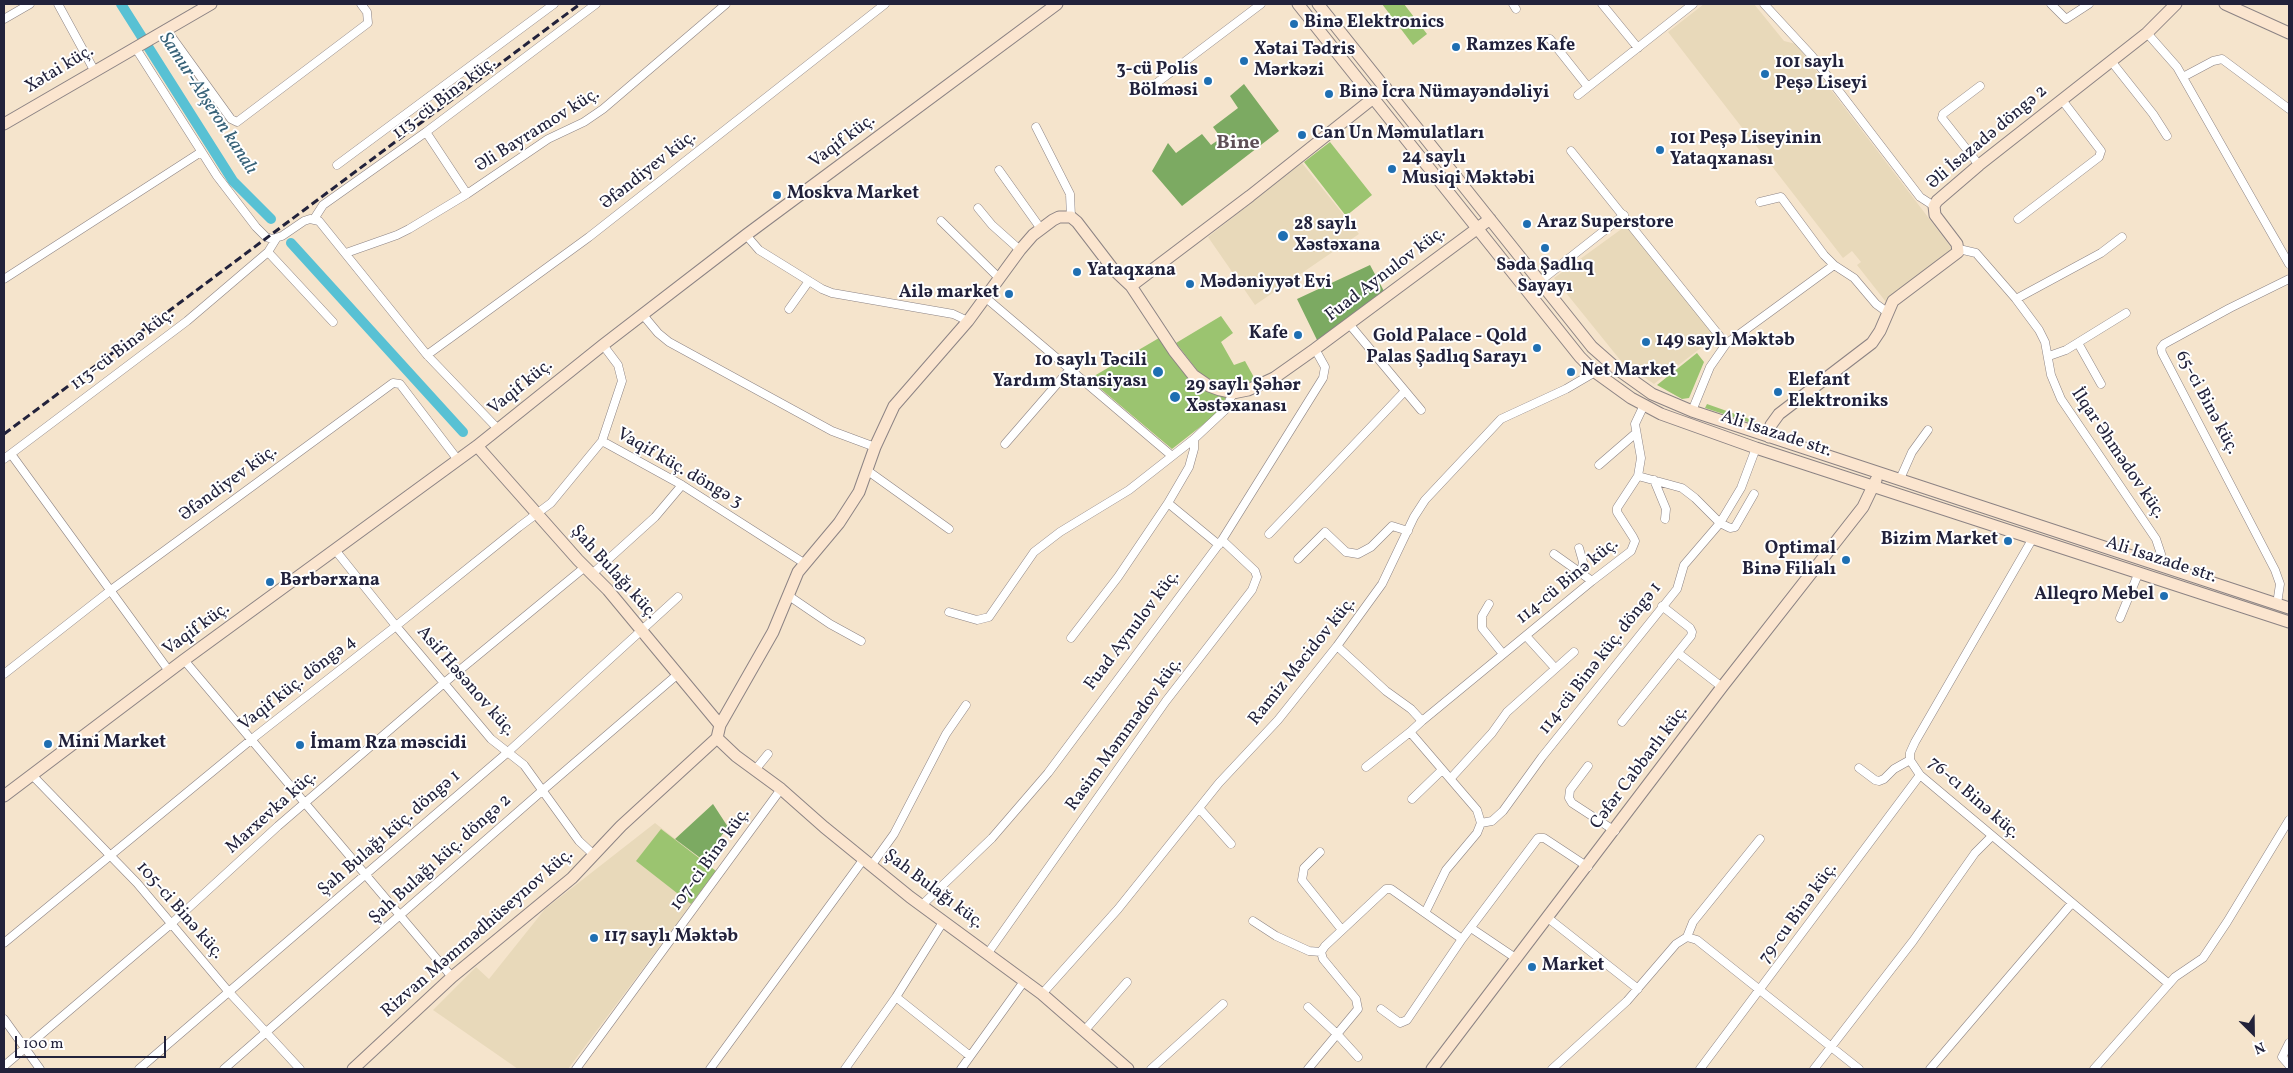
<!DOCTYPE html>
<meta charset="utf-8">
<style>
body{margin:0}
#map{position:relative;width:2293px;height:1073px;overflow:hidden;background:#f5e4cc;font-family:Vollkorn,serif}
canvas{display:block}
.frame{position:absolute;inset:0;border:5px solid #22223b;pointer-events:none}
.north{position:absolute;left:2228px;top:1008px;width:50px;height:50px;-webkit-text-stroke:4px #fff;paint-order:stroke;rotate:157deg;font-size:14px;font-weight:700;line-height:20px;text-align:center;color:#22223b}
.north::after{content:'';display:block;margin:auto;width:18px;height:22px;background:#22223b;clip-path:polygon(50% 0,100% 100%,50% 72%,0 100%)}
.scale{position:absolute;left:15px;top:1036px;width:151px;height:22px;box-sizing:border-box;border:2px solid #22223b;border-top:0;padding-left:6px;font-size:15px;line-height:18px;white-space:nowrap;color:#22223b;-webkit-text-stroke:4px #fff;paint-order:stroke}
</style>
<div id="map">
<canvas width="2293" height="1073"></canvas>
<div class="frame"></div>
<div class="north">N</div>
<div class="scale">100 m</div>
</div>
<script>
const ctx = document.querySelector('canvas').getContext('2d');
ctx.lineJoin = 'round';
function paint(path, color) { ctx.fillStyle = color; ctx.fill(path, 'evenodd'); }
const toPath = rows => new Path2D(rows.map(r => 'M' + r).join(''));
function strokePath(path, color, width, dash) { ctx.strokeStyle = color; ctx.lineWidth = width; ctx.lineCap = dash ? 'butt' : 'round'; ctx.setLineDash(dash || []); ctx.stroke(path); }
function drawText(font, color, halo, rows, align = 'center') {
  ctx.font = font + ' Vollkorn,serif'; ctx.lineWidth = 4; ctx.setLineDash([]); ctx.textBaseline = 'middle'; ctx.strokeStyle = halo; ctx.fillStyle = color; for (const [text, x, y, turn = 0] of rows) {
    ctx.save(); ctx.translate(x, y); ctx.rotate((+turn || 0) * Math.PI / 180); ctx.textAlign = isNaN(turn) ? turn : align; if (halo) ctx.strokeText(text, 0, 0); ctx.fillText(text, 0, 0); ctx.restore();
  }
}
paint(toPath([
 [1704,4,1754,4,1784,41,1796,44,1953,250,1886,302,1857,265,1861,262,1852,251,1843,258,1668,32],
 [1302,163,1359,234,1255,305,1208,237],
 [1627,225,1715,337,1654,384,1621,361,1554,278],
 [655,823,716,871,568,1069,518,1069,433,1010,476,967,489,979,545,909]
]), '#e8d9ba');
paint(toPath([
 [1382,4,1404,4,1427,34,1413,45],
 [1330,142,1372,195,1346,216,1304,162],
 [1221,316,1233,333,1221,342,1234,365,1245,361,1256,381,1237,387,1217,383,1200,374,1176,343],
 [1159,338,1190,379,1226,397,1220,409,1209,420,1172,449,1089,379],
 [1697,353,1704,362,1689,398,1682,399,1657,385],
 [1707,404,1755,421,1754,424,1705,408],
 [661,829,716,871,691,904,636,861]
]), '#9bc470');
paint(toPath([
 [1244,84,1279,131,1182,206,1152,171,1168,143,1176,153,1202,134,1211,145,1221,138,1213,127,1238,108,1230,96],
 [1370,265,1385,293,1317,340,1297,299],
 [713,804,728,827,703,860,675,839]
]), '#7caa62');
strokePath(toPath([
 [121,4,233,181,271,219],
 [291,243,463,432]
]), '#58c1d4', 10);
const street = toPath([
 [58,4,94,70],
 [1513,4,1516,9],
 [1602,4,1638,48],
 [1764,4,1812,56,1920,197,1934,206],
 [2051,4,2066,19,2089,4],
 [4,19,30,4],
 [166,29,231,119,237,122,368,23,367,12,361,4],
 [2147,33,2177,67,2289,264],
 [1550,39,1588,87],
 [135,47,217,176,256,227,266,237,272,239,282,236,304,221,310,219,319,221,427,355,498,429],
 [2111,61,2153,114,2167,136],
 [2183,77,2213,61,2222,59,2289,109],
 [1146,91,1261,4],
 [1578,95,1693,4],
 [1036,127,1070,194,1071,217],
 [426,132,467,194],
 [1571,151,1726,344],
 [337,165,554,4],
 [1979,165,1942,118,1943,114,1980,86],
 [999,170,1041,229],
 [1760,202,1781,197,1824,255,1834,265,1854,278,1876,304,1887,312],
 [978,208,992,225,1020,250],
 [314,219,323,205,426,132,596,4],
 [2018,219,2099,157,2101,151,2062,100],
 [941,221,999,278],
 [746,235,759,250,822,289,832,293,953,314,968,321],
 [1959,249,1976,253,2016,299,2039,330,2045,342,2051,375,2061,399,2156,539,2161,554,2158,563],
 [268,252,333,322],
 [346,253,397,235,409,229,467,194,548,139,584,122,603,109,726,4],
 [4,279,201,152],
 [1539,282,1624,215],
 [986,298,1172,456],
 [2016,299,2101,253,2122,237],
 [789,309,809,281],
 [643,315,658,333,669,342,832,431,875,447],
 [1350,325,1421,410],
 [2078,343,2101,384],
 [603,345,618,365,622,381,602,441,682,485,804,563],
 [427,355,589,237,885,4],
 [2049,356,2066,350,2126,313],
 [1692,411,1710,367,1726,344,1834,265],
 [1005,444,1070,369],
 [11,454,169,671],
 [4,459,187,321,268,252,276,239],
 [1599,465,1636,433],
 [868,471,949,529],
 [1638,476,1682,488,1695,498,1720,523,1730,528,1735,527,1754,494],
 [1900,479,1912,452,1928,430],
 [1654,480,1666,509,1665,519],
 [1168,503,1219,545],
 [1269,534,1405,391],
 [2033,538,1915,742,1910,753,1910,760,1920,775,2169,984],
 [1579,548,1583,562,1581,572],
 [336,551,396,626,491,739,524,765,579,841,593,854],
 [1554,554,1592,581],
 [1298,559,1325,532,1346,552,1358,554,1371,547,1392,526,1408,531],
 [592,574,655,517,682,485],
 [789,596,830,624,861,641],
 [1489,604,1482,616,1482,628,1503,654],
 [2277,604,2280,584,2275,570,2162,353,2161,348,2164,344,2230,308,2289,279],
 [949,612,977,620,989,617,1034,552,1060,532,1129,490,1194,439,1225,410,1233,393],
 [2120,618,2139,572],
 [1526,636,1555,668],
 [1071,638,1118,577,1168,503,1189,467,1194,449,1194,439],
 [1678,653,1722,687],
 [184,660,452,977],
 [4,674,111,590,393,383,400,384,458,460],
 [1422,721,1592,581,1631,551,1635,541,1633,537,1617,512,1617,508,1638,476,1641,458,1635,424,1644,405],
 [1622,722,1691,636,1692,632,1690,628,1662,606],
 [1588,766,1570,790,1569,798,1572,803,1615,831],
 [1366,767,1410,732],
 [1859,768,1875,780,1879,781,1884,779,1894,769,1910,760],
 [755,770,768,754],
 [32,775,137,883,228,991,300,1069],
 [1451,778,1492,733,1507,712,1574,652],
 [1412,799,1442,770],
 [1199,808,1231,844],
 [1481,823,1492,821,1503,811,1542,757,1677,589,1684,565,1720,523,1741,488,1756,448],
 [1320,852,1304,868,1302,880,1342,930],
 [871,866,894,834,946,734,966,705],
 [921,906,992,838,1048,773,1222,540,1323,378,1325,367,1315,349],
 [1425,913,1462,939],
 [1548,918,1638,989],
 [1253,921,1276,936,1309,951,1321,952],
 [1471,928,1517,959],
 [1687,937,1697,940,1859,1069],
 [1687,937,1693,922,1760,839],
 [4,943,252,739,396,626,519,527,551,503,602,441],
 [988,953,1166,701,1252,590,1257,577,1255,571,1222,540],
 [1042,994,1118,909,1219,783,1278,720,1337,646,1382,584,1414,517,1425,500,1501,419,1566,389,1595,372],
 [896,997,970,1056],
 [1308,1007,1337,1034,1358,1057],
 [1381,1009,1400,1023,1407,1020,1462,939,1538,838,1544,838,1588,867],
 [4,1019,40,1069],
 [1085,1030,1127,982],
 [2289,1043,2282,1057,2289,1065],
 [4,1066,172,923,278,826,444,683,585,567],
 [139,1069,508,752,678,597],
 [224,1069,543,790,678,674],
 [576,1069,781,789],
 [710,1069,863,860],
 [845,1069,896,997,943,922],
 [961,1069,1025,980],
 [1151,1069,1223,1004],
 [1308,1069,1358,1009,1356,999,1323,959,1321,952,1325,946,1386,889,1391,889,1425,913,1446,870,1477,833,1481,823,1477,810,1410,732,1422,721,1411,709,1386,691,1337,646],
 [1552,1069,1627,1001,1676,944,1687,937],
 [1700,1069,1920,775],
 [1814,1069,1913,941,1975,853,1992,836],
 [1930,1069,2072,903],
 [2094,1069,2175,977,2203,958,2227,922,2289,820]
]);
const secondary = toPath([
 [1298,4,1580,357,1595,372,1631,398,1661,414,1756,448,2289,622],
 [1318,4,1592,347,1617,369,1652,394,1692,411,2289,608],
 [2225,4,2289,33],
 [4,124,211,4],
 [1131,286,1174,351,1193,375,1209,386,1220,390,1233,393,1248,390,1274,378,1315,349,1490,219],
 [1769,437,1771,425,1779,414,1872,343,1880,331,1893,301,1958,252,1957,244,1935,215,1934,206,1937,201,1979,165,2147,33,2176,4],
 [477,446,578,560,608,590,720,725],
 [717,738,736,756,781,789,824,827,910,897,1042,994,1128,1069],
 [4,796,184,660,477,446,603,345,746,235,1057,4],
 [353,1069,452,977,572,878,621,826,717,738,720,725,773,632,798,572,839,523,859,492,875,447,894,406,968,321,1020,250,1033,235,1053,220,1059,217,1071,217,1077,222,1113,269,1131,286,1250,196,1386,88],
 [1432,1069,1722,687,1863,507,1876,480]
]);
strokePath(street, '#8c8384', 9);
strokePath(secondary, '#8c8384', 13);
strokePath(street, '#fff', 8);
strokePath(secondary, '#fbe5cf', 11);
strokePath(toPath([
 [4,434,580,4]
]), '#22223b', 3, [8, 4]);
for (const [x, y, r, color] of [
 [1294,24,5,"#1f6fb2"],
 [1456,47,5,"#1f6fb2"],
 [1244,61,5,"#1f6fb2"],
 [1765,74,5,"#1f6fb2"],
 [1208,81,5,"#1f6fb2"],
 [1329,94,5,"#1f6fb2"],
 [1302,135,5,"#1f6fb2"],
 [1660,150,5,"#1f6fb2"],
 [1392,169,5,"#1f6fb2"],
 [777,195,5,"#1f6fb2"],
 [1527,224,5,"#1f6fb2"],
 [1283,236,6,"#1f6fb2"],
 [1545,248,5,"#1f6fb2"],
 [1077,272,5,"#1f6fb2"],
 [1190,284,5,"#1f6fb2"],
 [1009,294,5,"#1f6fb2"],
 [1298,335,5,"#1f6fb2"],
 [1646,342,5,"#1f6fb2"],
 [1537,348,5,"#1f6fb2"],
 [1158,372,6,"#1f6fb2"],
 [1571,372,5,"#1f6fb2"],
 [1778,392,5,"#1f6fb2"],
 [1175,397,6,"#1f6fb2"],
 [2008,541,5,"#1f6fb2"],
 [1846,560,5,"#1f6fb2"],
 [270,582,5,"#1f6fb2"],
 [2164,596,5,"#1f6fb2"],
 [48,744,5,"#1f6fb2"],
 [300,745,5,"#1f6fb2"],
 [594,938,5,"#1f6fb2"],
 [1532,967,5,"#1f6fb2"]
]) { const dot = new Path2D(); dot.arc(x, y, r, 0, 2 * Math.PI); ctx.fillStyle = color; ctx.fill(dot); strokePath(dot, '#fff', 2); }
drawText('bold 18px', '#22223b', '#fff', [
 ["Binə Elektronics",1304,24],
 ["Ramzes Kafe",1466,47],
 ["Xətai Tədris",1254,51],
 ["Mərkəzi",1254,72],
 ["101 saylı",1775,64],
 ["Peşə Liseyi",1775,85],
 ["3-cü Polis",1198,71,"right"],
 ["Bölməsi",1198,92,"right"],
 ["Binǝ İcra Nümayəndəliyi",1339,94],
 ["Can Un Məmulatları",1312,135],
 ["101 Peşə Liseyinin",1670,140],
 ["Yataqxanası",1670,161],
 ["24 saylı",1402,159],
 ["Musiqi Məktəbi",1402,180],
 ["Moskva Market",787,195],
 ["Araz Superstore",1537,224],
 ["28 saylı",1294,226],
 ["Xəstəxana",1294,247],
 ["Səda Şadlıq",1545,267,"center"],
 ["Sayayı",1545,288,"center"],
 ["Yataqxana",1087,272],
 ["Mədəniyyət Evi",1200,284],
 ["Ailә market",999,294,"right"],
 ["Kafe",1288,335,"right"],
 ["Gold Palace - Qold",1527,338,"right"],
 ["Palas Şadlıq Sarayı",1527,359,"right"],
 ["149 saylı Məktəb",1656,342],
 ["10 saylı Təcili",1147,362,"right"],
 ["Yardım Stansiyası",1147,383,"right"],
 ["Net Market",1581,372],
 ["Elefant",1788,382],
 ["Elektroniks",1788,403],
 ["29 saylı Şəhər",1186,387],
 ["Xəstəxanası",1186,408],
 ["Bizim Market",1998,541,"right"],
 ["Optimal",1836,550,"right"],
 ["Binə Filialı",1836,571,"right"],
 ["Bərbərxana",280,582],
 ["Alleqro Mebel",2154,596,"right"],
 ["Mini Market",58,744],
 ["İmam Rza məscidi",310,745],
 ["117 saylı Məktəb",604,938],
 ["Market",1542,967]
], 'left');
drawText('18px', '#22223b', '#fff', [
 ["Xətai küç.",60,70,-31],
 ["113-cü Binə küç.",445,99,-37],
 ["Əli Bayramov küç.",538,131,-32],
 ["Əli İsazadə döngə 2",1988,138,-40],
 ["Vaqif küç.",843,142,-37],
 ["Əfəndiyev küç.",649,171,-38],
 ["Fuad Aynulov küç.",1386,275,-37],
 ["113-cü Binə küç.",123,350,-37],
 ["Vaqif küç.",521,388,-39],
 ["65-ci Binə küç.",2206,403,62],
 ["Ali Isazade str.",1776,435,18],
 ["İlqar Əhmədov küç.",2117,454,56],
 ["Vaqif küç. döngə 3",679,469,30],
 ["Əfəndiyev küç.",229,484,-36],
 ["Ali Isazade str.",2161,561,18],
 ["Şah Bulağı küç.",613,573,48],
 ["114-cü Binə küç.",1568,582,-39],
 ["Vaqif küç.",197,630,-36],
 ["Fuad Aynulov küç.",1133,631,-53],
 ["114-cü Binə küç. döngə 1",1601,659,-52],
 ["Ramiz Məcidov küç.",1303,662,-51],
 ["Asif Həsənov küç.",465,682,49],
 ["Vaqif küç. döngə 4",298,684,-38],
 ["Rasim Məmmədov küç.",1125,735,-54],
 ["Cəfər Cabbarlı küç.",1640,768,-53],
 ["76-cı Binə küç.",1973,799,41],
 ["Marxevka küç.",272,813,-42],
 ["Şah Bulağı küç. döngə 1",390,834,-41],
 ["Şah Bulağı küç. döngə 2",441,860,-42],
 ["107-ci Binə küç.",711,860,-54],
 ["Şah Bulağı küç.",933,890,37],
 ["105-ci Binə küç.",179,911,49],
 ["79-cu Binə küç.",1799,914,-54],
 ["Rizvan Məmmədhüseynov küç.",478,934,-41]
]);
drawText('italic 19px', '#386278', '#fff', [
 ["Samur-Abşeron kanalı",207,104,57]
]);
drawText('bold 20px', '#5e4f56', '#fff', [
 ["Bine",1238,144]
]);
</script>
